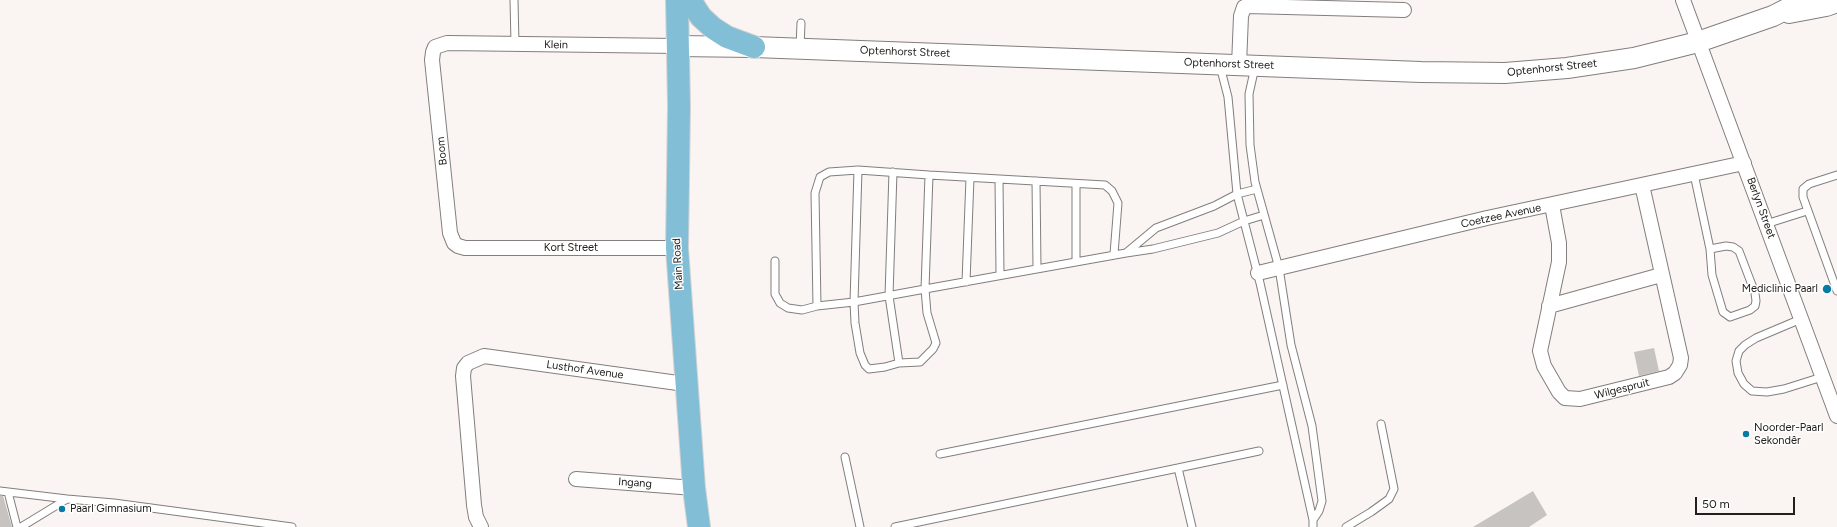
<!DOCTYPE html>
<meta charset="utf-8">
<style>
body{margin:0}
#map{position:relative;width:1837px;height:527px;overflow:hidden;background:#faf5f3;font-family:Figtree,sans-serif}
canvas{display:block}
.scale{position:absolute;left:1695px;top:497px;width:100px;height:18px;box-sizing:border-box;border:2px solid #22201f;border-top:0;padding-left:5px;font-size:12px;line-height:14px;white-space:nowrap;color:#22201f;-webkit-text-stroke:3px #fff;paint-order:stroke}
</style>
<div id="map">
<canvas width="1837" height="527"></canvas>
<div class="scale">50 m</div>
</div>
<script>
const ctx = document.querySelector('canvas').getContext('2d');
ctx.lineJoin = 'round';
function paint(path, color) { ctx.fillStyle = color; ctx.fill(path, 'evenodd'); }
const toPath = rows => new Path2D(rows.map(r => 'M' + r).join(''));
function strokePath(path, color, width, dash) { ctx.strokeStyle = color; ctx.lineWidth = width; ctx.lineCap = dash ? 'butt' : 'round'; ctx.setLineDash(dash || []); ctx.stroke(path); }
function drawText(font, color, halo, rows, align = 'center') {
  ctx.font = font + ' Figtree,sans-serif'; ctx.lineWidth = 3; ctx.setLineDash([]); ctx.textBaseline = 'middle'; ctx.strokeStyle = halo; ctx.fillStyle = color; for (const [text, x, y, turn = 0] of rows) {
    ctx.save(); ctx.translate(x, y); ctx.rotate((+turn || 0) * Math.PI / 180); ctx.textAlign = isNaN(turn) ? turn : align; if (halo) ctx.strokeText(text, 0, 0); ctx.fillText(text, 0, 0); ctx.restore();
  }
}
paint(toPath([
 [1654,348,1659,371,1639,376,1634,352],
 [1533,491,1547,515,1529,527,1473,527],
 [0,496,3,496,12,527,0,527]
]), '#c7c3c0');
const lane = toPath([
 [514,0,515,44],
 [800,48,801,23],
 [1220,66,1228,97,1237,194,1260,283,1313,520,1313,527],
 [1255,67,1249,94,1250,145,1255,182,1279,268,1291,345,1312,426,1322,501,1319,511,1313,520],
 [858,170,829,172,820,177,815,193,817,306,854,302,858,170,929,175],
 [893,172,889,296,899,363],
 [1694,174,1710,249,1712,275,1723,312,1730,317,1750,310,1755,306,1756,301,1755,293,1739,251,1733,247,1726,246,1710,249],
 [1837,175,1809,184,1803,189,1803,197,1837,291],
 [999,179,1000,275],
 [1036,181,1037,268],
 [1076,184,1076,261],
 [1257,189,1237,194,1214,206,1156,228,1126,253,1153,249,1218,233,1244,221,1264,215],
 [1766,224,1807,211],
 [1114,254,1118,203,1112,191,1105,185,929,175,925,289,1126,253],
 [775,261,775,294,780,303,788,308,802,310,817,306],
 [966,282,970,178],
 [925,289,927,313,936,343,933,349,920,362,899,363,885,367,869,369,865,365,860,353,855,323,854,302,925,289],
 [1801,319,1756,338,1745,345,1739,351,1736,361,1738,373,1744,384,1752,391,1767,392,1784,389,1822,377],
 [940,454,1283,385],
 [845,457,860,527],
 [1178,468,1259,451],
 [0,491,67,499],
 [8,492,17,527],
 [21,527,67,499,114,503,292,527],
 [895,527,1178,468,1192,527],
 [1346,527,1371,512,1389,499,1394,489,1381,424]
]);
const street = toPath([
 [1683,0,1837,416],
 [1239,65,1241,16,1244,7,1247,6,1404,10],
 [1552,205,1559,243,1559,262,1540,351,1544,366,1559,392,1565,398,1580,399,1669,377,1675,373,1680,365,1681,358,1642,185],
 [677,248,465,248,458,246,454,243,450,233,432,60,433,52,435,47,447,43,677,46],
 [1258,273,1487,218,1744,163],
 [1549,306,1661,275],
 [576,479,694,488],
 [481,527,476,517,474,505,463,376,464,368,468,363,484,356,685,384]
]);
const secondary = toPath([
 [1789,13,1826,6,1837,2],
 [677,46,754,47,1421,72,1505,73,1567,68,1634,58,1698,42,1773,16,1804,0]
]);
const primary = toPath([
 [677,0,679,106,677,248,694,488,699,527],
 [690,0,701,17,713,28,727,37,754,47]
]);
strokePath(lane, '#837e7c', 9);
strokePath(street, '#837e7c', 16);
strokePath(secondary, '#837e7c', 22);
strokePath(primary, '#d3d2d2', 24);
strokePath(lane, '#fff', 7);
strokePath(street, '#fff', 14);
strokePath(secondary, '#fff', 20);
strokePath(primary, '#83bed7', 22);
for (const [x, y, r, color] of [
 [1827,289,5,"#087ba3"],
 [1746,434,4,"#087ba3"],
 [62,509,4,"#087ba3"]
]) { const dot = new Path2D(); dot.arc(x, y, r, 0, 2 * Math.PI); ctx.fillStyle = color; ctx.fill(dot); strokePath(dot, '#fff', 1.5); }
drawText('11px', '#22201f', '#fff', [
 ["Klein",556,45,1],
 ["Optenhorst Street",905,52,2],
 ["Optenhorst Street",1229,64,2],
 ["Optenhorst Street",1552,68,-6],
 ["Boom",442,151,-96],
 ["Berlyn Street",1761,208,70],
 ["Coetzee Avenue",1501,216,-12],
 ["Kort Street",571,248],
 ["Main Road",678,264,-93],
 ["Lusthof Avenue",585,370,8],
 ["Wilgespruit",1622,389,-14],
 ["Ingang",635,483,4]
]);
drawText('11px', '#22201f', '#fff', [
 ["Mediclinic Paarl",1818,289,"right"],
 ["Noorder-Paarl",1754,428],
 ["Sekondêr",1754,441],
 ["Paarl Gimnasium",70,509]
], 'left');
</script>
